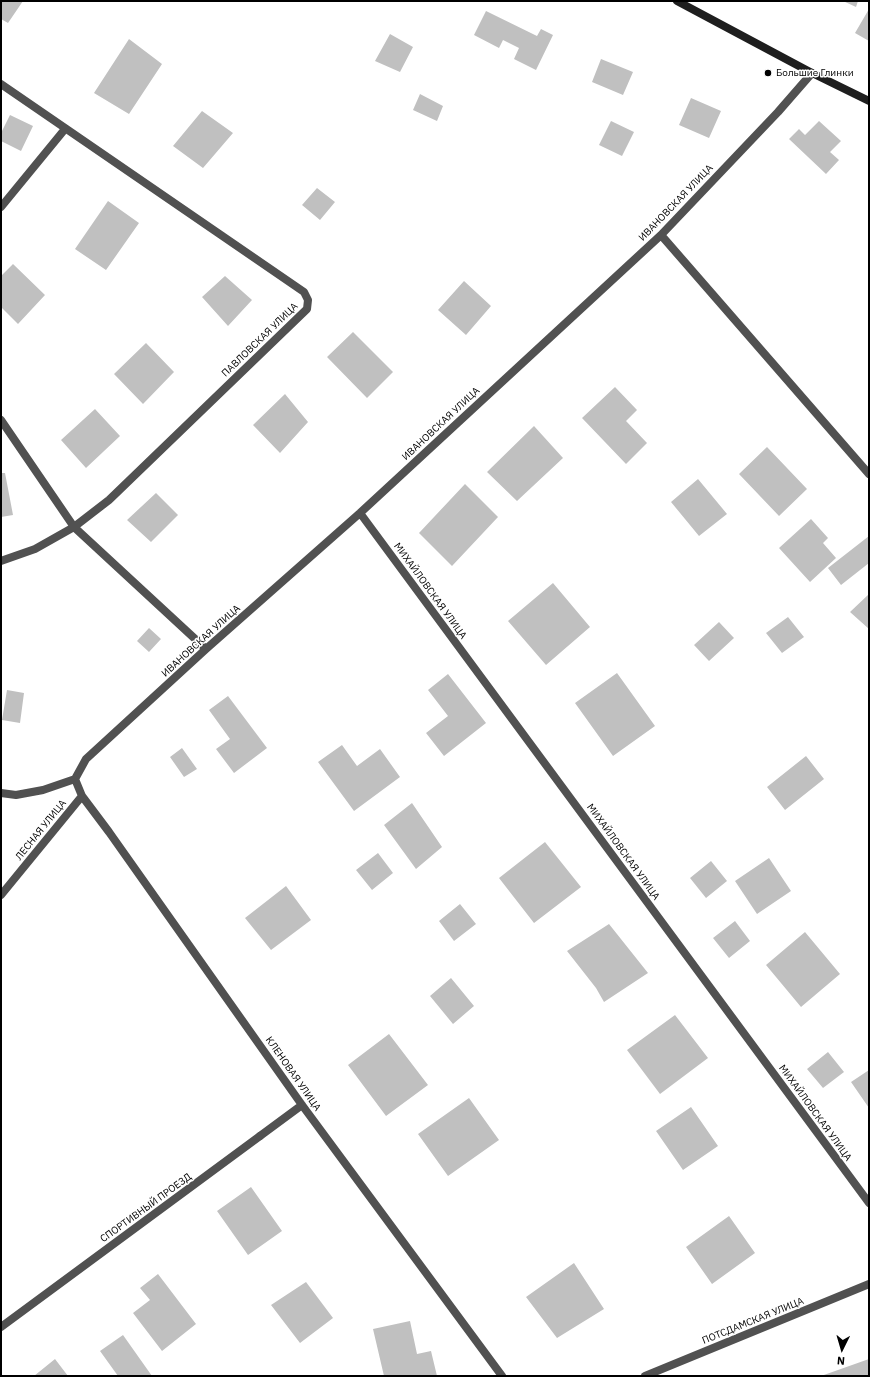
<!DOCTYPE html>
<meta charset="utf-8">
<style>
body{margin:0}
#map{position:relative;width:870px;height:1377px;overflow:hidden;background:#fff;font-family:"IBM Plex Sans",sans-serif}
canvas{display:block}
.frame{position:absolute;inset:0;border:2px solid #000;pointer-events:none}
.north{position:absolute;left:822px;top:1329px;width:40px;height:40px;-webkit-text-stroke:3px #fff;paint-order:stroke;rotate:185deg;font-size:11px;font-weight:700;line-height:16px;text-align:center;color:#000}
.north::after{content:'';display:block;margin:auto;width:14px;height:18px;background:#000;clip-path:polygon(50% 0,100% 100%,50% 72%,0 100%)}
</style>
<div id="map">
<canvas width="870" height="1377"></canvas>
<div class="frame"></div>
<div class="north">N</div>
</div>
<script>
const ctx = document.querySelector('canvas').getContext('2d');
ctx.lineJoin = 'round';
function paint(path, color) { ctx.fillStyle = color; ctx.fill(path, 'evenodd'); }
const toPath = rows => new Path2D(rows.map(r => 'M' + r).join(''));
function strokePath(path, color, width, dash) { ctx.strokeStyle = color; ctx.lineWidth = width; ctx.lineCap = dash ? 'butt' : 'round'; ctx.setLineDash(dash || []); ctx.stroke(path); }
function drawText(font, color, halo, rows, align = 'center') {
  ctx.font = font + ' "IBM Plex Sans",sans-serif'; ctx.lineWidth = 3; ctx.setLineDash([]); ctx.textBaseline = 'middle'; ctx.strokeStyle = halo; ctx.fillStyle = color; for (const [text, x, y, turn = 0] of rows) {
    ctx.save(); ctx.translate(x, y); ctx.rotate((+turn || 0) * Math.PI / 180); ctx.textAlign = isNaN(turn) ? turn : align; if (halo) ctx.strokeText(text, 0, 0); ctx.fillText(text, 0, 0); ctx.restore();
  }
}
paint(toPath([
 [1,1,23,1,8,23,1,19],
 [843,1,858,1,856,7],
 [869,9,869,41,855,33],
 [486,11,537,36,541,29,553,35,536,70,514,59,519,48,503,40,499,48,474,35],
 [390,34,413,47,400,72,375,61],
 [129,39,162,64,129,114,94,93],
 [601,59,633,72,623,95,592,82],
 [420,94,443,106,437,121,413,110],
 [691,98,721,111,709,138,679,125],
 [202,111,233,133,203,168,173,146],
 [10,115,33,126,21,151,1,141,1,133],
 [611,121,634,132,622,156,599,145],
 [819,121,841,141,830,152,839,160,826,174,789,139,799,129,805,135],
 [317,188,335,202,320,220,302,205],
 [108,201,139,223,106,270,75,249],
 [13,264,45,295,18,324,1,307,1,276],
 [225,276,252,300,228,326,202,297],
 [464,281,491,306,466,335,438,310],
 [353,332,393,372,367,398,327,357],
 [146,343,174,372,143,404,114,374],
 [615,387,637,410,626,421,647,443,626,464,582,418],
 [285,394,308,422,280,453,253,425],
 [95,409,120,436,86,468,61,440],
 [534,426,563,458,517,501,487,472],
 [767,447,807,489,779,516,739,474],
 [1,473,5,473,13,515,1,517],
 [698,479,727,514,699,536,671,502],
 [465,484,498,517,452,566,419,533],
 [156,493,178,515,151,542,127,520],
 [811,519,828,538,823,543,836,558,810,582,779,548],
 [869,536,869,563,841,585,828,568],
 [553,583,590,627,546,665,508,621],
 [869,594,869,629,850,612],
 [788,617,804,637,782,653,766,633],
 [719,622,734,638,709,661,694,645],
 [149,628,161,639,149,652,137,641],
 [617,673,655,726,613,756,575,703],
 [448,674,486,723,444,756,426,733,448,716,428,690],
 [7,690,24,693,20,723,2,720],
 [228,696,267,748,234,773,216,749,230,739,209,710],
 [342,745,357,766,380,749,400,777,354,811,318,762],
 [182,748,197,769,184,777,170,757],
 [806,756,824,779,785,810,767,787],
 [412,803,442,847,416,869,384,825],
 [545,842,581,887,534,923,499,878],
 [378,853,393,873,372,890,356,870],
 [769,858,791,891,757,914,735,881],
 [711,861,727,881,706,898,690,878],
 [286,886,311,920,271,950,245,918],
 [460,904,476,924,454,941,439,921],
 [735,921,750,941,729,958,713,938],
 [609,924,648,973,604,1002,596,988,567,951],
 [805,932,840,974,801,1007,766,965],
 [451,978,474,1006,453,1024,430,996],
 [675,1015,708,1058,660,1094,627,1050],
 [389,1034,428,1085,386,1116,348,1065],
 [828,1052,844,1072,823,1088,807,1069],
 [869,1070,869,1108,851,1082],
 [469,1098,499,1140,448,1176,418,1134],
 [691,1107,718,1146,683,1170,656,1131],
 [251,1187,282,1231,248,1255,217,1211],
 [729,1216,755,1253,712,1284,686,1247],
 [574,1263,604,1309,557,1338,526,1297],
 [158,1274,196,1324,162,1351,133,1313,150,1300,140,1288],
 [306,1282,333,1318,300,1343,271,1305],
 [410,1321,417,1354,431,1351,437,1376,384,1376,373,1329],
 [123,1335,152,1376,118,1376,100,1351],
 [55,1359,68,1376,34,1376],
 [869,1359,869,1376,821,1376]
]), '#c0c0c0');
strokePath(toPath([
 [1,1327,260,1136]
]), '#515151', 8);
strokePath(toPath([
 [1,84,304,292,308,300,307,309,109,500,74,527,35,549,1,561],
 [1,207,65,129],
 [661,235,869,474],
 [1,420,74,527,206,649],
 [360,513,869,1203],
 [75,779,86,759,206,649,360,513,661,235,778,112,812,73],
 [75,779,82,796,109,832,302,1105,502,1376],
 [1,793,16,795,43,790,75,779],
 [1,895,82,796],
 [260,1136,302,1105],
 [645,1376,869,1284]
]), '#515151', 8);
strokePath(toPath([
 [677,1,812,73,869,101]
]), '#1e1e1e', 8);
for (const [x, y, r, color] of [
 [768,73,4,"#000"]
]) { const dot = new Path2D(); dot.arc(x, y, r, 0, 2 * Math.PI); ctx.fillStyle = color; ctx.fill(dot); strokePath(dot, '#fff', 1.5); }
drawText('10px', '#000', '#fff', [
 ["Большие Глинки",776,73]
], 'left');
drawText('10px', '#000', '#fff', [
 ["ИВАНОВСКАЯ УЛИЦА",676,203,-46],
 ["ПАВЛОВСКАЯ УЛИЦА",260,340,-44],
 ["ИВАНОВСКАЯ УЛИЦА",441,424,-43],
 ["МИХАЙЛОВСКАЯ УЛИЦА",430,591,54],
 ["ИВАНОВСКАЯ УЛИЦА",201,641,-42],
 ["ЛЕСНАЯ УЛИЦА",41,830,-51],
 ["МИХАЙЛОВСКАЯ УЛИЦА",623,852,54],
 ["КЛЕНОВАЯ УЛИЦА",293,1074,55],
 ["МИХАЙЛОВСКАЯ УЛИЦА",815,1113,54],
 ["СПОРТИВНЫЙ ПРОЕЗД",146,1208,-36],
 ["ПОТСДАМСКАЯ УЛИЦА",753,1321,-22]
]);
</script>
